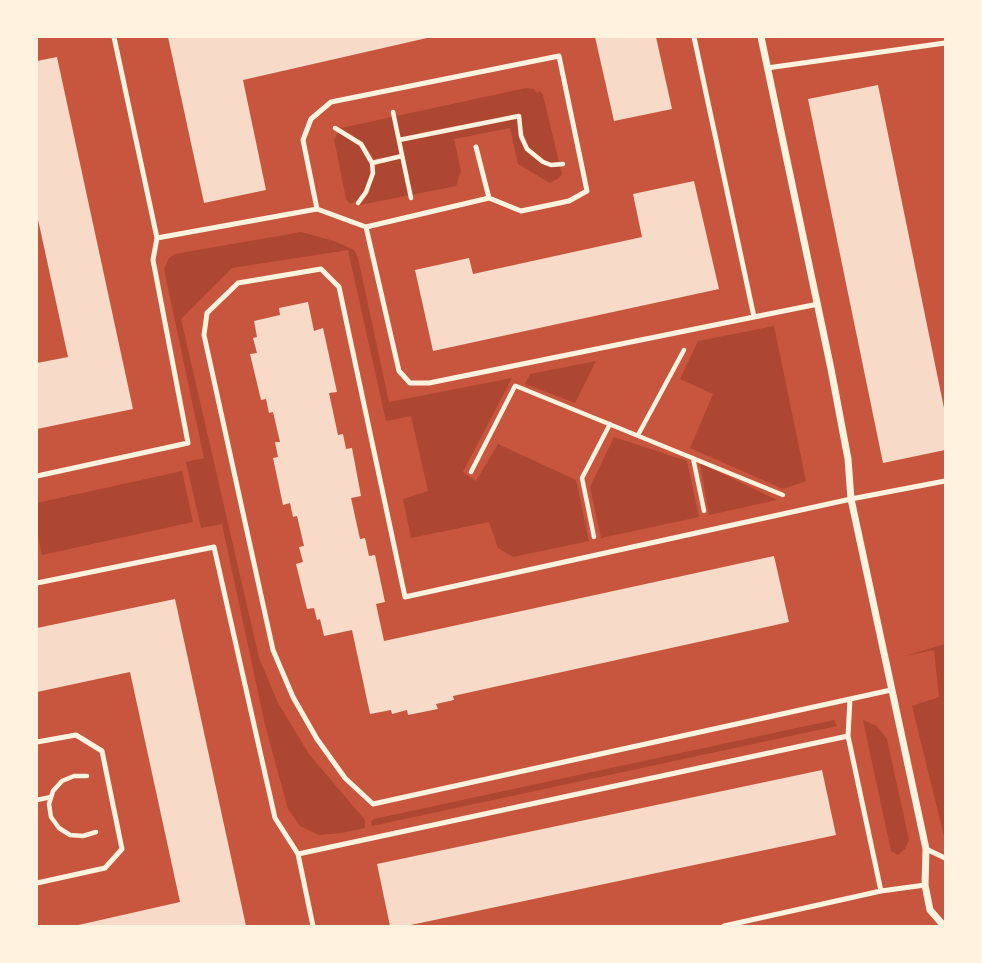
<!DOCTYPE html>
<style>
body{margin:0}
#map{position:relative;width:982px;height:963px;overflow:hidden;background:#c8553d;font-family:"DM Sans",sans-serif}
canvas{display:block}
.frame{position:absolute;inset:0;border:38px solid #fff3e0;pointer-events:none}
</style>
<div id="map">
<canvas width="982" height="963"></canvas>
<div class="frame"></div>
</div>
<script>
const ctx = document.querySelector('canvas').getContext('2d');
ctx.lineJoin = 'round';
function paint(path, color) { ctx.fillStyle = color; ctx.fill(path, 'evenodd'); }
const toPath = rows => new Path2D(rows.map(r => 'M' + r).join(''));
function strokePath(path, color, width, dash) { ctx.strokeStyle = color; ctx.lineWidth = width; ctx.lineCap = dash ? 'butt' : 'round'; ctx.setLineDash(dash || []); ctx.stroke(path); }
paint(toPath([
 [526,88,534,89,537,93,540,91,543,95,559,162,552,163,543,159,529,148,524,134,520,114,419,133,420,138,517,119,526,150,542,164,560,166,562,174,559,178,550,183,518,164,510,128,454,139,461,171,456,186,360,205,369,193,376,165,388,162,387,157,374,159,363,142,341,128],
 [339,131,359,146,370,164,370,173,364,191,357,200,350,204,346,199,336,149,334,140],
 [301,232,334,241,354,250,358,258,389,402,512,378,463,472,476,481,498,444,576,480,589,541,513,557,498,548,489,522,411,538,403,499,428,491,411,416,386,421,348,250,232,268,181,319,259,658,278,703,309,754,365,820,365,828,341,833,319,835,300,826,288,809,265,725,222,524,201,528,186,462,204,458,164,269,169,258,175,254],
 [774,326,806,481,783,489,690,448,713,394,680,379,698,341],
 [596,361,575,403,525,384,530,374],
 [614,437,687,461,699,517,601,538,590,487],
 [700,463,777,500,709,515],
 [182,471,193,522,42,555,37,531,37,503],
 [945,644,945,840,912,706,939,697,934,650,905,656],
 [834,720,837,726,372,826,371,822,374,819],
 [863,720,877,726,887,739,909,840,905,849,898,855,891,851]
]), '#ae4732');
paint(toPath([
 [168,37,427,37,427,38,243,80,266,190,204,203],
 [595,37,656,37,672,109,614,121],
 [57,57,133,409,37,429,37,363,68,357,37,215,37,61],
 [878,85,945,413,945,450,883,463,808,99],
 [694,181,719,289,433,351,415,270,469,258,473,274,642,237,633,194],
 [308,302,314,331,323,328,337,392,329,393,338,435,343,434,346,449,352,448,361,496,351,498,360,539,365,538,369,556,375,555,385,602,376,604,384,641,774,556,789,622,453,696,454,700,436,704,438,709,408,715,407,710,392,714,391,710,370,714,352,630,324,636,320,619,317,620,314,608,307,609,296,564,303,562,299,547,304,546,297,516,293,517,290,503,283,505,273,458,278,457,275,442,280,442,273,412,269,413,266,399,261,400,250,354,257,353,253,338,257,337,254,321,280,315,279,308],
 [175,599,246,926,74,926,180,902,130,672,37,692,37,628],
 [822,770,836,835,406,926,390,926,377,864]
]), '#f7dbc8');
strokePath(toPath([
 [393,112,411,198],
 [335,128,361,144,372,163,373,173,366,192,358,203],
 [399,140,519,116,521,136,527,149,543,162,551,165,563,164],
 [372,163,402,156],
 [516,386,783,495],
 [638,435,684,350],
 [693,458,704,511],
 [471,472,515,386],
 [594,537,582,478,610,424],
 [87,776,74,776,62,781,53,791,49,804,51,817,59,828,70,835,83,836,96,832],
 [37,800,51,797]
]), '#fff3e0', 4.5);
strokePath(toPath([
 [694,37,754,317],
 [767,68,945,43],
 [476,147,489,198],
 [317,209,366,227],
 [157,238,317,209,303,140,311,119,331,102,559,56,587,191,569,201,521,211,489,198,366,227,399,371,410,383,429,383,818,304],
 [37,476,188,443,153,260,157,238,114,37],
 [37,583,214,547,275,818,298,854,313,926],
 [891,690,373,804,345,778,317,739,293,697,273,650,204,335,207,313,238,283,321,269,339,287,405,597,851,499,945,481],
 [848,736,850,699],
 [37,742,76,735,102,751,122,849,105,868,37,883],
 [926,849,945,858],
 [298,854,848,736,881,891],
 [724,926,881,891,925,885]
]), '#fff3e0', 5);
strokePath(toPath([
 [761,37,831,369,848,459,851,499,926,849,925,885,930,910,944,926]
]), '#fff3e0', 7);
</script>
